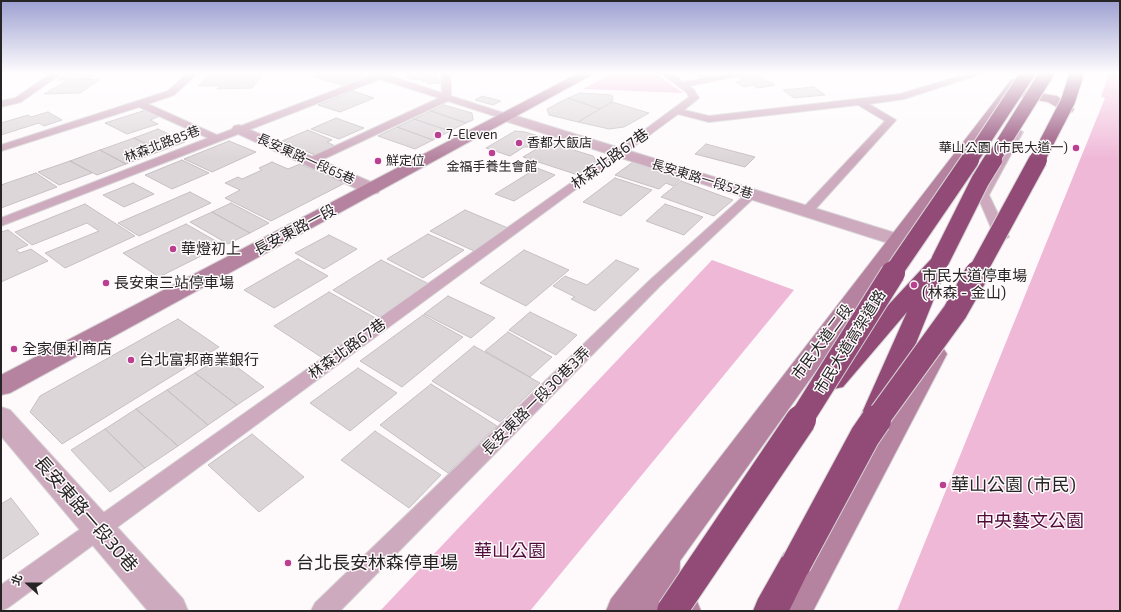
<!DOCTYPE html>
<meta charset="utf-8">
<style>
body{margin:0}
#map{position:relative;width:1121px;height:612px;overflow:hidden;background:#fefafc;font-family:"Exo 2","Noto Sans TC",sans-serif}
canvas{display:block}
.frame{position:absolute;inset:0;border:2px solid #272425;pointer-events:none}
.north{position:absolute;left:8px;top:564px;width:40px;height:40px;-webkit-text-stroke:3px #fefafc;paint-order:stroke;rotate:291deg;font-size:11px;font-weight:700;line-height:16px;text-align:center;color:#272425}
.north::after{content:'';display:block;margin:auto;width:14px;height:18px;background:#272425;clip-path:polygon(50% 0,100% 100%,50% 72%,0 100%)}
</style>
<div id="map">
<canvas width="1121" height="612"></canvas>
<div class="frame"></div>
<div class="north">北</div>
</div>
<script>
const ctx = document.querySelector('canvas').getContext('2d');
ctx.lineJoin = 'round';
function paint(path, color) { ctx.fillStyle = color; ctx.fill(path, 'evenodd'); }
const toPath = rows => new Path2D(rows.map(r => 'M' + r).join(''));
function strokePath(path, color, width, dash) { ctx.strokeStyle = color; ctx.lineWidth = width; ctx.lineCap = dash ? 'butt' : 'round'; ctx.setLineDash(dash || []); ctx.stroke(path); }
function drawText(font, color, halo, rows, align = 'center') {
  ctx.font = font + ' "Exo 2","Noto Sans TC",sans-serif'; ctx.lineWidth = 3; ctx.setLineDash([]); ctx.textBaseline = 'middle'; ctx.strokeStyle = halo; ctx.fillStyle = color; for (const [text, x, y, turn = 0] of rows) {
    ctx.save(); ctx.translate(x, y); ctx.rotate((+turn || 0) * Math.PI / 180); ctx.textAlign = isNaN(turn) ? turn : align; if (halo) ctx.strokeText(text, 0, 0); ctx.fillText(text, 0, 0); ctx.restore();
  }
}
paint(toPath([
 [612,73,655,73,683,93,583,89],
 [1109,73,1120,73,1120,611,897,611,1105,98,1101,97],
 [712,260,794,290,530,611,380,611]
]), '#efb8d7');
const building = toPath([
 [67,73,98,73,90,79,57,80,67,73],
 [321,73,359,73,371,77,346,86,315,77,321,73],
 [406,73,436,73,440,83,428,84,427,81,422,82,421,79,414,80,406,77,406,73],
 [694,73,708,73,714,77,702,78,694,73],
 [264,74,252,88,217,89,220,86,198,86,209,75,264,74],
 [755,74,775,85,758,88,752,85,744,87,736,82,743,80,738,77,755,74],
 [101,79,80,93,44,94,68,80,101,79],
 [814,87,825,95,794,98,783,90,814,87],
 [353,91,374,98,340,112,318,105,353,91],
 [580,93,612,95,613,99,612,102,600,109,568,98,580,93],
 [482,96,501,101,493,105,475,100,482,96],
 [568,98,600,109,578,122,549,115,547,109,568,98],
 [612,102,649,113,624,127,609,129,578,122,612,102],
 [444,105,472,113,473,120,466,123,431,111,444,105],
 [146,110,160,116,150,120,158,124,127,134,105,123,146,110],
 [431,111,466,123,450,131,414,119,431,111],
 [48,112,62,120,44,126,39,123,1,135,1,123,28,115,31,117,48,112],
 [336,118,364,128,339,139,311,129,336,118],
 [414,119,450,131,433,140,397,127,414,119],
 [397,127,433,140,415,149,378,136,397,127],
 [158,129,185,142,161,151,134,138,158,129],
 [308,130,332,140,327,142,335,146,315,155,282,141,308,130],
 [515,131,525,132,549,139,537,147,524,147,510,156,486,148,515,131],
 [134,138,161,151,126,164,100,150,134,138],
 [229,141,256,152,212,172,184,159,229,141],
 [548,142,593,156,597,162,578,175,523,157,548,142],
 [706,144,755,157,745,167,695,154,706,144],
 [100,150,126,164,97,175,70,161,100,150],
 [182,160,209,173,172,189,145,175,182,160],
 [70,161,92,173,59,185,38,172,70,161],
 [272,162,288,169,300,164,345,183,271,221,225,198,240,190,225,183,238,177,242,179,262,170,259,168,272,162],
 [633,162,683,177,673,186,666,183,659,189,615,175,633,162],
 [537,168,555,175,514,201,495,194,537,168],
 [36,173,57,187,1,208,1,185,36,173],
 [615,178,652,190,621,216,583,202,615,178],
 [681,181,733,200,714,216,661,197,681,181],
 [133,183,154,194,124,207,103,195,133,183],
 [190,192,211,203,139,236,118,223,190,192],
 [231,203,269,223,250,233,212,212,231,203],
 [85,204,135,236,65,268,45,253,99,231,87,223,32,245,15,232,85,204],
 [665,204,703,217,684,235,646,221,665,204],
 [465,210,508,228,474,251,430,231,465,210],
 [212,212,250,233,228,244,190,222,212,212],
 [186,224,223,245,159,277,123,253,186,224],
 [8,230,28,245,16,250,20,253,31,249,48,261,1,282,1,232,8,230],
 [428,234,464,250,423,278,387,259,428,234],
 [329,235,357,249,324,269,295,253,329,235],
 [524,250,569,270,526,306,480,283,524,250],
 [298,259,328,276,274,308,244,290,298,259],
 [381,260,431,285,383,319,333,290,381,260],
 [616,260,639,269,595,311,571,299,575,297,553,286,565,276,587,285,616,260],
 [329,292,379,320,324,359,274,326,329,292],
 [448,296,495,318,471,338,424,314,448,296],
 [530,312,577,335,556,355,509,330,530,312],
 [423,315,463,337,402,387,360,361,423,315],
 [178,319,219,347,62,444,30,412,40,396,178,319],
 [508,332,552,357,530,377,485,351,508,332],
 [474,346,540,383,500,422,432,381,474,346],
 [222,356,264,387,237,405,195,373,222,356],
 [358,368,397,393,350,431,310,403,358,368],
 [195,373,237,405,208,425,167,390,195,373],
 [431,384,497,426,448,473,380,425,431,384],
 [167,390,208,425,178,446,136,409,167,390],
 [136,409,178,446,145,468,105,429,136,409],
 [105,429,145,468,110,492,71,450,105,429],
 [375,431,441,475,409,508,341,460,375,431],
 [252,434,304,477,259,512,208,465,252,434],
 [11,498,39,534,1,560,1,504,11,498]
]);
paint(building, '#ddd6d9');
strokePath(building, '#c6bfc3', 1);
const lane = toPath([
 [52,73,62,73,21,102,1,107,1,101,15,98,52,73],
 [188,73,198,73,174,95,148,104,217,135,372,76,367,73,381,73,442,93,441,73,449,73,451,83,451,96,510,115,512,117,510,119,504,119,448,101,315,163,307,163,306,161,307,159,439,98,380,79,1,226,1,218,208,138,139,107,1,151,1,145,168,91,188,73],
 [661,73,671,73,683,82,732,73,752,73,689,86,694,90,699,98,684,110,709,116,900,94,970,73,984,73,904,99,869,104,896,120,811,214,807,215,801,211,803,208,885,121,858,105,709,122,678,114,9,607,1,611,1,585,616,151,689,97,687,93,661,73],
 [1018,129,1023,132,989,195,1009,237,1002,241,995,237,977,195,1013,132,1018,129],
 [752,190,758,194,756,196,660,286,340,611,311,611,315,603,650,280,748,192,752,190]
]);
const street = toPath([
 [507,113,905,236,908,240,905,244,898,246,891,244,502,120,500,117,502,114,507,113],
 [239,125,378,185,381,189,378,193,372,194,366,193,234,132,232,129,234,126,239,125],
 [1,407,10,410,183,599,188,611,148,611,1,436,1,407]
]);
const secondary = toPath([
 [579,73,595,73,10,393,1,395,1,375,579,73],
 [1015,79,1021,83,1017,90,1057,96,1074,109,1072,112,1067,113,1048,102,1021,97,1011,98,680,561,679,587,696,599,701,611,606,611,611,599,1011,80,1015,79],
 [935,346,943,348,947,354,813,611,777,611,782,599,927,348,935,346]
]);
const highway = toPath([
 [940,255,947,257,950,261,939,274,942,279,887,415,883,422,874,425,865,422,861,415,907,312,843,387,834,389,825,387,821,380,825,373,933,257,940,255],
 [796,548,808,553,812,564,789,611,753,611,758,599,784,553,796,548]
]);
strokePath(lane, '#d7d3d5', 2);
strokePath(street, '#d7d3d5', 2);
strokePath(secondary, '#d7d3d5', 2);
strokePath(highway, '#d7d3d5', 2);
paint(lane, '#cdaabd');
paint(street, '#cdaabd');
paint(secondary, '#b5829f');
paint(highway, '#914b76');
const highwayBridgeFar3 = toPath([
 [970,161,1028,73],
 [992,161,1047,73],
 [1037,161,1068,101,1077,73]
]);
const highwayBridgeFar2 = toPath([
 [940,261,980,181,993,160],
 [892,274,970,160],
 [976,274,1038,160]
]);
const highwayBridgeFar1 = toPath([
 [800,421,893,273],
 [876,421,955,312,977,273]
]);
const highwayBridge = toPath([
 [796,564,865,436,876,420],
 [672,611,801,420]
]);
strokePath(highwayBridgeFar3, '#d7d3d5', 16, []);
strokePath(highwayBridgeFar2, '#d7d3d5', 20, []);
strokePath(highwayBridgeFar1, '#d7d3d5', 26, []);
strokePath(highwayBridge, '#d7d3d5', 32, []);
strokePath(highwayBridgeFar3, '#914b76', 14);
strokePath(highwayBridgeFar2, '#914b76', 18);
strokePath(highwayBridgeFar1, '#914b76', 24);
strokePath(highwayBridge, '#914b76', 30);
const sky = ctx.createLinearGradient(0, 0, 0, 159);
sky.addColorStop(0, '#9da0d1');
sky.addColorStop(0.46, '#fffdfe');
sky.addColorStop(1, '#fffdfe00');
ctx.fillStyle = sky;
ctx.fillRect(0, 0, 1121, 159);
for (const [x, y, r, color] of [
 [438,135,4,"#bb3f90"],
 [519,143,4,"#bb3f90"],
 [1076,148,4,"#bb3f90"],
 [492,153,4,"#bb3f90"],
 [378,161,4,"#bb3f90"],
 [173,249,4,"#bb3f90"],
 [106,283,4,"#bb3f90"],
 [914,285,4,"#bb3f90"],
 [14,349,4,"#bb3f90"],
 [131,360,4,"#bb3f90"],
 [943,485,4,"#bb3f90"],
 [288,563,4,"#bb3f90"]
]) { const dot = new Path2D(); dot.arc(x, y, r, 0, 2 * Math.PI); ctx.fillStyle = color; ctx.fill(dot); strokePath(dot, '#fefafc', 1.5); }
drawText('13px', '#272425', '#fefafc', [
 ["7-Eleven",446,135],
 ["香都大飯店",527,143],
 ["華山公園 (市民大道一)",1068,148,"right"],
 ["鮮定位",386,161],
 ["金福手養生會館",492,167,"center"]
], 'left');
drawText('13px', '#272425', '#fefafc', [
 ["林森北路85巷",162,144,-21],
 ["長安東路一段65巷",306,159,24],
 ["長安東路一段52巷",702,179,17]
]);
drawText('15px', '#272425', '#fefafc', [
 ["林森北路67巷",610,159,-36],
 ["長安東路一段",295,230,-28],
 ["市民大道二段",822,342,-53],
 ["市民大道高架道路",850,342,-58],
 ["林森北路67巷",347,349,-36],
 ["長安東路一段30巷3弄",536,401,-45]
]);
drawText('15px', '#272425', '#fefafc', [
 ["華燈初上",181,249],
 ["市民大道停車場",922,276],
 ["(林森 - 金山)",922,293],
 ["長安東三站停車場",114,283],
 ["全家便利商店",22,349],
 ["台北富邦商業銀行",139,360]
], 'left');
drawText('18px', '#272425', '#fefafc', [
 ["華山公園 (市民)",951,485],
 ["台北長安林森停車場",296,563]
], 'left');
drawText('18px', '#272425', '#fefafc', [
 ["長安東路一段30巷",86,514,49]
]);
drawText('18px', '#500b3a', '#fefafc', [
 ["中央藝文公園",1030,521],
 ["華山公園",510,551]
]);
</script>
